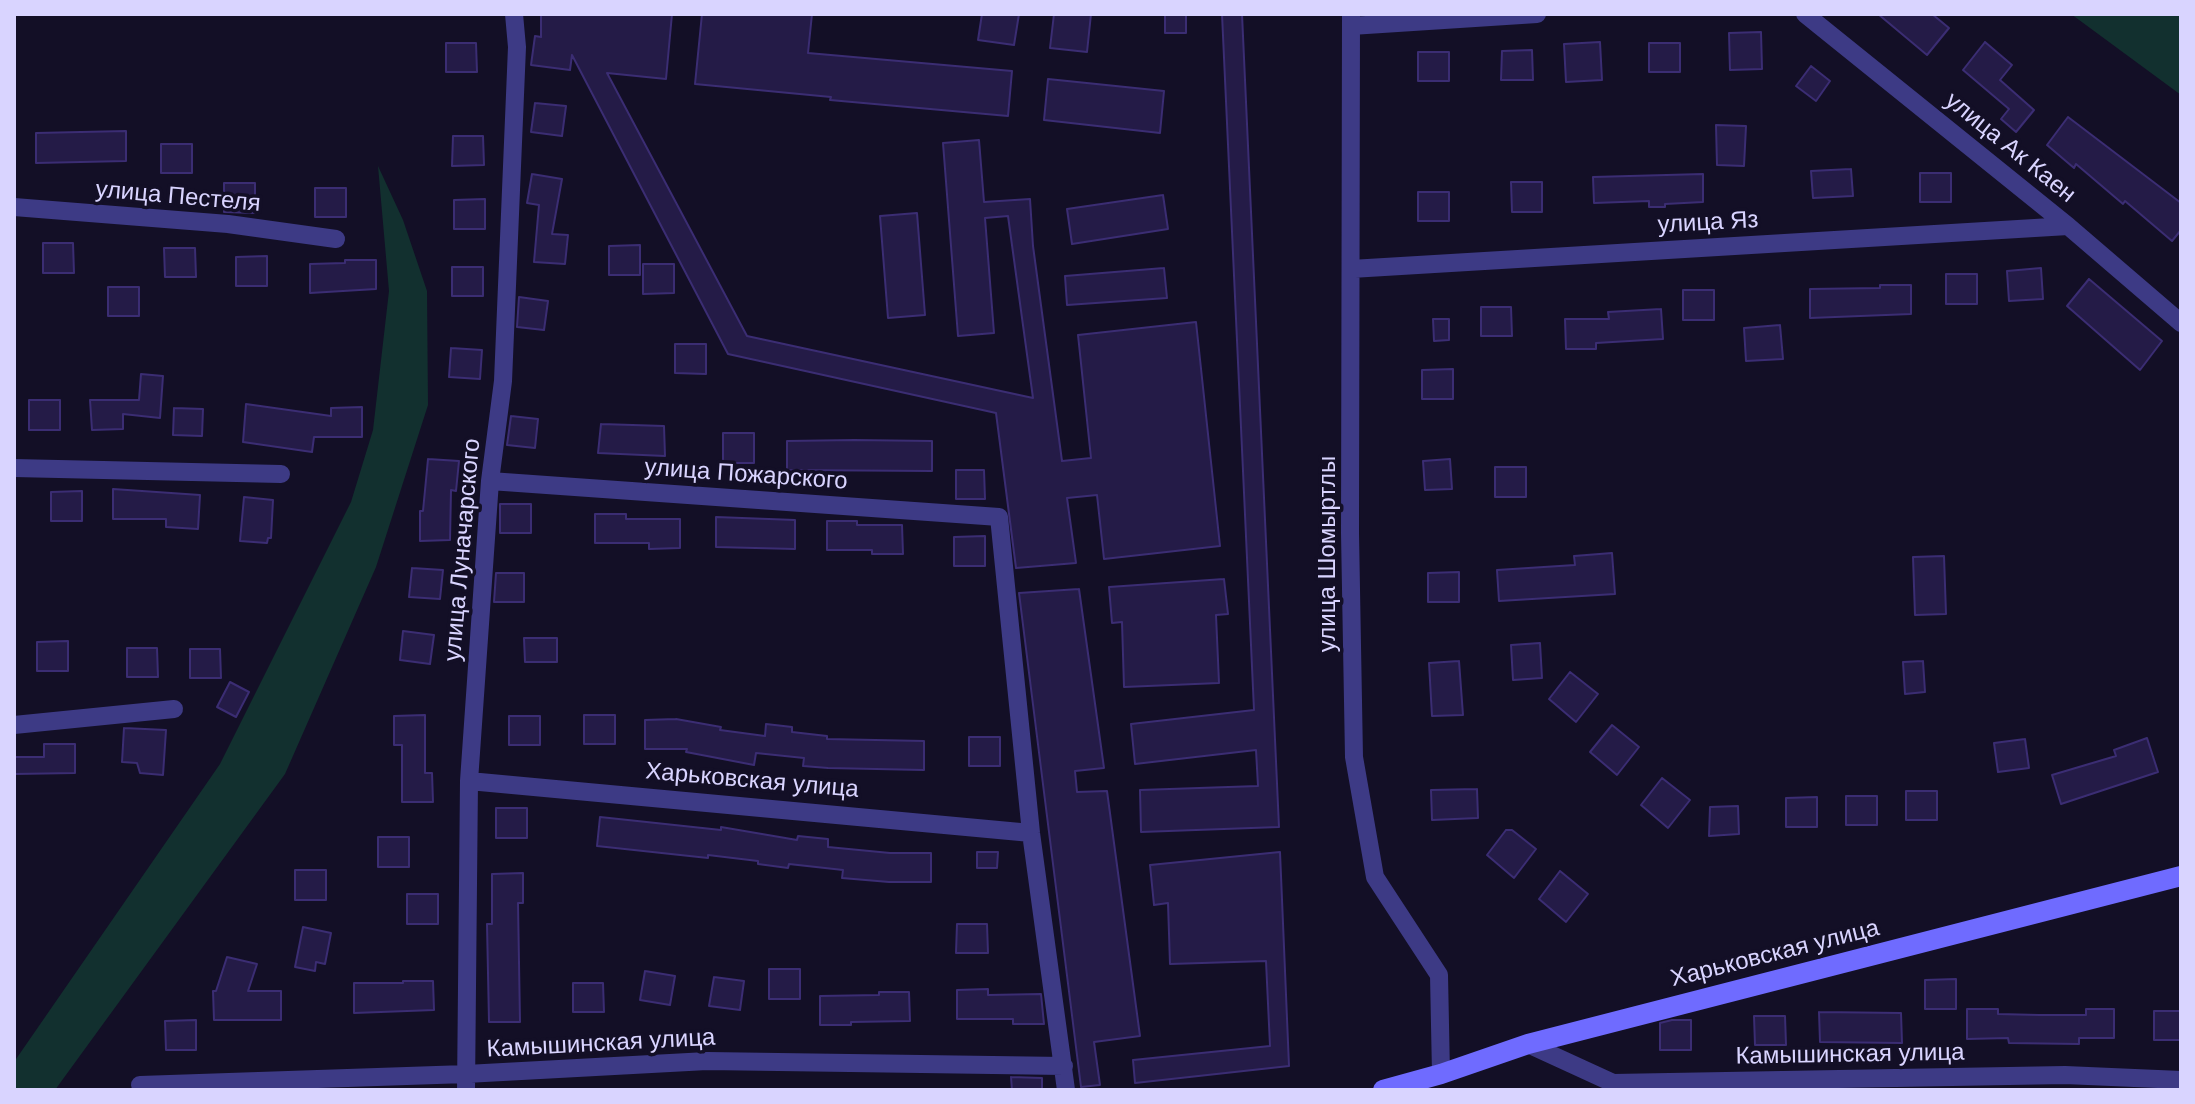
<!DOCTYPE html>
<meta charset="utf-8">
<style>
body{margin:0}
#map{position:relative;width:2195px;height:1104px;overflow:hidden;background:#130f26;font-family:Arial,sans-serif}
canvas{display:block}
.frame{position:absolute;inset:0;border:16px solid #d9d4ff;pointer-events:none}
</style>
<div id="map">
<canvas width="2195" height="1104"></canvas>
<div class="frame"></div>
</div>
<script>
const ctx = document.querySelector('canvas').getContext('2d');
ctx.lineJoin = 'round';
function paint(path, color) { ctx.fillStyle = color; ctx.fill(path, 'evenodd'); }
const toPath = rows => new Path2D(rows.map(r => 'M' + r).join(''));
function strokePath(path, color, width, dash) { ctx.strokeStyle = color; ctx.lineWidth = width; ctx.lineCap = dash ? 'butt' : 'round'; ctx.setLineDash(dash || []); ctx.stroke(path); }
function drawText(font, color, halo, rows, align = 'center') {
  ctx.font = font + ' Arial,sans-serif'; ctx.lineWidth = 7; ctx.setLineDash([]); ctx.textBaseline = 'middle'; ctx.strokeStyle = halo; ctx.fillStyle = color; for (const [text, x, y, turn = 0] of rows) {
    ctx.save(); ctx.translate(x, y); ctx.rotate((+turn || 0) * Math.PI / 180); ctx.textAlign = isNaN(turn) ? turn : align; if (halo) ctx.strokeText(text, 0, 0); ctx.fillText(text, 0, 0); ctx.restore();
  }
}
paint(toPath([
 [2071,14,2181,14,2181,95],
 [378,166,403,220,427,291,428,405,376,567,285,774,55,1090,14,1090,14,1062,220,764,351,502,373,430,389,291]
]), '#12302f');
const building = toPath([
 [541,14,672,14,666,79,607,73,747,336,1033,398,1008,216,985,218,994,333,958,336,943,143,979,140,984,202,1030,199,1033,246,1062,461,1091,458,1078,335,1196,322,1220,546,1104,559,1097,495,1067,498,1076,563,1016,568,996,413,728,354,572,55,570,70,531,65,535,36,541,37,541,14],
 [702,14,812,14,808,53,1012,71,1008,116,830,100,831,97,695,84,702,14],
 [982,14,1019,14,1014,45,978,40,982,14],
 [1054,14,1091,14,1087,52,1050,48,1054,14],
 [1165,14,1186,14,1186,33,1165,33,1165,14],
 [1222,14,1242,14,1279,827,1141,832,1140,790,1258,786,1256,750,1135,764,1131,724,1254,710,1222,14],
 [1878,14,1932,14,1949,28,1927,55,1878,14],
 [1761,32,1762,69,1730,70,1729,33,1761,32],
 [1600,42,1602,80,1566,82,1564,44,1600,42],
 [1985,42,2012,65,2000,80,2034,110,2016,132,2001,119,2009,109,1963,70,1985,42],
 [446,43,476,43,477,72,446,72,446,43],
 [1649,43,1680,43,1680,72,1649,72,1649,43],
 [1532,50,1533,80,1501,80,1502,51,1532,50],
 [1418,52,1449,52,1449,81,1418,81,1418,52],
 [1811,66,1830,81,1816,101,1796,86,1811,66],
 [1048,79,1164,91,1160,133,1044,120,1048,79],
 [535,103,566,106,562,136,531,132,535,103],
 [2068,117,2181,203,2181,230,2172,241,2125,201,2123,204,2076,164,2074,168,2047,145,2068,117],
 [1716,125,1746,126,1744,166,1717,165,1716,125],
 [126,131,126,161,36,163,36,133,126,131],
 [453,136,483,136,484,165,452,166,453,136],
 [161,144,192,144,192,173,161,173,161,144],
 [1851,169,1853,196,1813,198,1811,171,1851,169],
 [1920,173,1951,173,1951,202,1920,202,1920,173],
 [532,174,562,179,552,234,568,235,565,264,534,262,539,205,527,203,532,174],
 [1703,174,1703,202,1665,204,1665,207,1649,207,1649,201,1594,203,1593,177,1703,174],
 [1511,182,1542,182,1542,212,1512,212,1511,182],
 [224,183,255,183,255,213,224,212,224,183],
 [315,188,346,188,346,217,315,217,315,188],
 [1418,192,1449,192,1449,221,1418,221,1418,192],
 [1163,195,1168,229,1072,244,1067,209,1163,195],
 [485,199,485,229,454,229,454,200,485,199],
 [917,213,925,315,888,318,880,216,917,213],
 [43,243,73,243,74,273,43,273,43,243],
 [640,245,640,275,609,275,609,246,640,245],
 [164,248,195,248,196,277,165,277,164,248],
 [267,256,267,286,236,286,236,257,267,256],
 [345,260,376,260,376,289,310,293,310,264,345,263,345,260],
 [643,264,674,264,674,293,643,294,643,264],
 [452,267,483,267,483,296,452,296,452,267],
 [1164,268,1167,298,1067,305,1065,276,1164,268],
 [2041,268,2043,299,2009,301,2007,271,2041,268],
 [1946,274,1977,274,1977,304,1946,304,1946,274],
 [2089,279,2162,341,2140,370,2067,306,2089,279],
 [1880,285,1911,285,1911,314,1810,318,1810,289,1880,288,1880,285],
 [108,287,139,287,139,316,108,316,108,287],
 [1683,290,1714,290,1714,320,1683,320,1683,290],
 [519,297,548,301,544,330,517,327,519,297],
 [1481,307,1511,307,1512,336,1481,336,1481,307],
 [1661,309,1663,339,1596,343,1596,349,1566,349,1565,319,1609,319,1608,312,1661,309],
 [1433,319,1449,319,1449,340,1434,341,1433,319],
 [1780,325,1783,359,1746,361,1744,328,1780,325],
 [675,344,706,344,706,374,675,373,675,344],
 [451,348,482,350,480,379,449,377,451,348],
 [1453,369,1453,399,1422,399,1422,370,1453,369],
 [141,374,163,376,160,418,123,414,123,429,92,430,90,400,139,400,141,374],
 [29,400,60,400,60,430,29,430,29,400],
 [246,404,331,416,331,408,362,407,362,437,314,437,312,452,243,442,246,404],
 [174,408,203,409,202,436,173,435,174,408],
 [511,416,538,419,535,448,507,445,511,416],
 [601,424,664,426,665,456,598,453,601,424],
 [723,433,754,433,754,463,723,463,723,433],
 [854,440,932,441,932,471,787,470,787,441,854,440],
 [428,459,459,461,456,491,451,490,450,540,420,541,420,511,423,511,428,459],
 [1450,459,1452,489,1425,490,1423,461,1450,459],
 [1495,467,1526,467,1526,497,1495,497,1495,467],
 [956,470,984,470,985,499,956,499,956,470],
 [113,489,200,495,198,529,166,527,166,519,113,519,113,489],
 [82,491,82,521,51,521,51,492,82,491],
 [244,497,273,500,271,538,268,538,267,543,240,541,244,497],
 [500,504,531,504,531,533,500,533,500,504],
 [595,514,626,514,626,519,680,519,680,548,649,549,649,543,595,543,595,514],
 [716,517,795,520,795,549,716,547,716,517],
 [827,521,857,521,857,525,902,525,903,554,872,554,872,550,827,550,827,521],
 [985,536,985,566,954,566,954,537,985,536],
 [1612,553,1615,594,1499,601,1497,570,1575,565,1574,556,1612,553],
 [1944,556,1946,614,1915,615,1913,557,1944,556],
 [412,568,443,570,440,599,409,597,412,568],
 [1459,572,1459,602,1428,602,1428,573,1459,572],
 [496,573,524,573,524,602,494,602,496,573],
 [1224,579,1228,614,1216,615,1219,683,1124,687,1122,622,1112,623,1109,587,1224,579],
 [1079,589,1104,768,1075,771,1077,792,1107,791,1140,1036,1094,1042,1100,1085,1081,1087,1019,593,1079,589],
 [403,631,434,635,430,664,400,660,403,631],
 [524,638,557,638,557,662,525,662,524,638],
 [68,641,68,671,37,671,37,642,68,641],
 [1540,643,1542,678,1513,680,1511,645,1540,643],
 [127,648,157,648,158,677,127,677,127,648],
 [190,649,220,649,221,678,190,678,190,649],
 [1459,661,1463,715,1432,716,1429,663,1459,661],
 [1923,661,1925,692,1905,694,1903,662,1923,661],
 [1570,672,1598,694,1576,722,1549,699,1570,672],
 [230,682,249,692,236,717,217,707,230,682],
 [425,715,425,773,432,773,433,802,402,802,402,745,394,745,394,716,425,715],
 [584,715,615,715,615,744,584,744,584,715],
 [509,716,540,716,540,745,509,745,509,716],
 [676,719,721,727,720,730,765,736,766,724,792,727,792,732,827,736,827,739,924,741,924,770,828,768,803,766,804,758,756,753,754,765,686,752,687,749,645,749,645,720,676,719],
 [1612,725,1639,747,1617,775,1590,752,1612,725],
 [124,728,166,730,163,775,140,773,137,763,122,762,124,728],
 [969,737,1000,737,1000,766,969,766,969,737],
 [2147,738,2158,772,2061,804,2052,775,2116,756,2114,750,2147,738],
 [2025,739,2029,768,1998,772,1994,743,2025,739],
 [44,744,75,744,75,773,14,774,14,757,44,757,44,744],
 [1662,778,1690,800,1668,828,1641,805,1662,778],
 [1477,789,1478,818,1432,820,1431,790,1477,789],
 [1906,791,1937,791,1937,820,1906,820,1906,791],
 [1846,796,1877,796,1877,825,1846,825,1846,796],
 [1817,797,1817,827,1786,827,1786,798,1817,797],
 [1738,806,1739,834,1709,836,1710,807,1738,806],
 [496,808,527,808,527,838,496,838,496,808],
 [600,817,721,830,721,827,797,840,798,836,828,839,828,847,890,853,931,853,931,882,889,882,842,878,843,870,789,864,788,868,758,864,758,861,708,855,708,858,597,846,600,817],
 [1506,830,1512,830,1536,849,1514,878,1487,855,1506,830],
 [378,837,409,837,409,867,378,867,378,837],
 [977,852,998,852,997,868,977,868,977,852],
 [1280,852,1289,1066,1135,1083,1133,1060,1270,1046,1266,961,1170,964,1168,903,1154,905,1150,865,1280,852],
 [295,870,326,870,326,900,295,900,295,870],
 [1560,871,1588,894,1566,922,1539,899,1560,871],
 [523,873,523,903,518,903,520,1022,489,1022,487,924,492,924,492,874,523,873],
 [407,894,438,894,438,924,407,924,407,894],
 [957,924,987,924,988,953,956,953,957,924],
 [303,927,331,933,325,964,316,962,315,971,295,967,303,927],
 [227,957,257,964,248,991,281,991,281,1020,214,1020,213,991,216,991,227,957],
 [769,969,800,969,800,999,769,999,769,969],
 [645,971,675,976,670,1005,640,1000,645,971],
 [714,977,744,981,740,1010,709,1006,714,977],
 [1956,979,1956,1009,1925,1009,1925,980,1956,979],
 [403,981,433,981,434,1010,354,1013,354,983,403,983,403,981],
 [573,983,603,983,604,1012,573,1012,573,983],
 [988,989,988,995,1041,994,1044,1024,1013,1024,1013,1019,957,1019,957,990,988,989],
 [879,992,909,992,910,1021,851,1022,851,1025,820,1025,820,996,879,995,879,992],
 [1967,1009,1998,1009,1998,1014,2039,1015,2086,1015,2086,1009,2114,1009,2114,1038,2079,1038,2079,1044,2009,1043,2008,1038,1967,1039,1967,1009],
 [2154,1011,2181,1011,2181,1040,2154,1040,2154,1011],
 [1819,1012,1901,1013,1902,1043,1820,1042,1819,1012],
 [1754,1016,1785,1016,1786,1045,1755,1045,1754,1016],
 [196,1020,196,1050,166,1050,165,1021,196,1020],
 [1672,1020,1691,1020,1691,1050,1660,1050,1660,1023,1672,1020],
 [1011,1077,1042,1078,1042,1090,1012,1090,1011,1077]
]);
paint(building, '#241b47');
strokePath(building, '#3b2d73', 2);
strokePath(toPath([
 [1351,14,1350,533,1354,757,1375,877,1439,975,1441,1074],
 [1805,14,2068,226,2181,323],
 [1351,26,1537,14],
 [14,207,228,224,336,239],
 [1351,269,2068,226],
 [14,468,281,474],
 [490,481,999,517,1031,833,1066,1090],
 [14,725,174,709],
 [469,781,1031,833],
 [1528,1044,1613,1083,2065,1075,2181,1080],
 [140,1085,466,1074,707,1061,1064,1066],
 [466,1090,469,781,490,481,503,381,517,47,514,14]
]), '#3d3a85', 18);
strokePath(toPath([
 [1383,1090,1441,1074,1528,1044,2181,876]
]), '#6f6bff', 20);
drawText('24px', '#d9d4ff', '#130f26', [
 ["улица Ак Каен",2010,148,39],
 ["улица Пестеля",178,197,5],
 ["улица Яз",1708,223,-3],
 ["улица Пожарского",746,475,4],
 ["улица Луначарского",463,550,-85],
 ["улица Шомыртлы",1328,554,-90],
 ["Харьковская улица",752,781,5],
 ["Харьковская улица",1775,954,-14],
 ["Камышинская улица",601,1044,-3],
 ["Камышинская улица",1850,1055,-1]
]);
</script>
